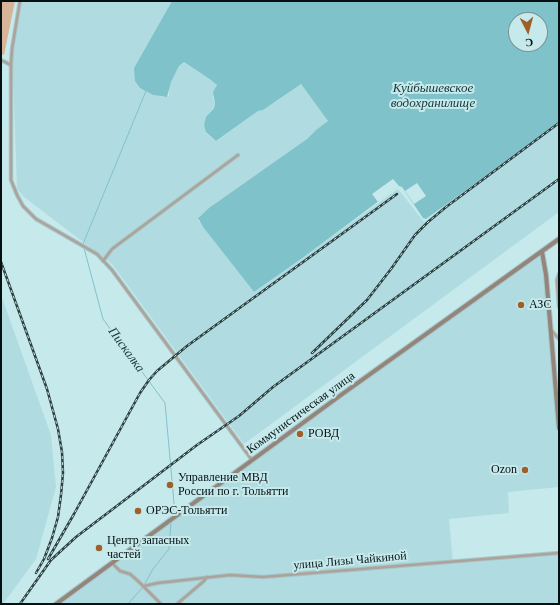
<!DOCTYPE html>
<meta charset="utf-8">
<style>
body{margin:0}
#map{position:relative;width:560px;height:605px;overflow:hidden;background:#c6e9ec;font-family:Georgia,serif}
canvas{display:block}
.frame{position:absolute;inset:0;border:2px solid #041011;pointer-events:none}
.north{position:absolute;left:508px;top:12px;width:40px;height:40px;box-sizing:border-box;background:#c6e9ec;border:1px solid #789294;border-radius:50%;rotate:174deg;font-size:11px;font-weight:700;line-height:16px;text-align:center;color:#041011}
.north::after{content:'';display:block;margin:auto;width:14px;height:18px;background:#9f6028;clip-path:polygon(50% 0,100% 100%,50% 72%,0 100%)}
</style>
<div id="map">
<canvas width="560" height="605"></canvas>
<div class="frame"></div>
<div class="north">С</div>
</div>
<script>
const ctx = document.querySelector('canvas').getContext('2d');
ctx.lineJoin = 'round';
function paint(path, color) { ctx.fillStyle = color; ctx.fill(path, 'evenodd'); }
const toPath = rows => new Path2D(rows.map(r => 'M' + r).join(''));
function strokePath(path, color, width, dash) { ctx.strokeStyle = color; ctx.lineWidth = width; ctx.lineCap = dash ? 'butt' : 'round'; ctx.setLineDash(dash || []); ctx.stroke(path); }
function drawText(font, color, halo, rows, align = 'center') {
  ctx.font = font + ' Georgia,serif'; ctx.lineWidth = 4; ctx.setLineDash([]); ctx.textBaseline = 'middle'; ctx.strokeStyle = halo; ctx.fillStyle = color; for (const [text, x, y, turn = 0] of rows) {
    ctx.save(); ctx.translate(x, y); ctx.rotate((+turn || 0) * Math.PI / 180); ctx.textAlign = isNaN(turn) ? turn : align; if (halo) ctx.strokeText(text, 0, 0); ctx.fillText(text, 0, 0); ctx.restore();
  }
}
paint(toPath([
 [20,1,172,1,134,68,146,91,153,95,162,97,169,96,169,89,171,82,179,66,184,62,217,84,213,98,215,103,213,108,209,113,206,132,215,141,218,140,258,111,277,101,299,84,301,84,325,116,328,121,314,132,307,139,199,216,198,220,203,227,254,292,398,189,424,222,559,123,559,212,244,444,112,264,24,197,17,189,12,46],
 [542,255,545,275,559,446,559,487,508,492,509,513,449,519,453,564,559,554,559,604,58,604,494,288],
 [1,295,51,435,56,487,36,559,3,604,1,604]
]), '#b0dce1');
paint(toPath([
 [1,1,15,1,4,55,1,54]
]), '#d6b399');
paint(toPath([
 [172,1,559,1,559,123,426,219,423,218,402,187,399,186,305,256,254,292,203,227,198,218,209,208,307,139,316,130,328,121,301,84,263,110,258,111,216,141,206,132,204,125,206,117,214,108,215,103,213,92,217,85,211,80,184,62,179,66,171,82,167,97,153,95,140,88,135,81,134,68],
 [516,20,540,20,540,44,516,44]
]), '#80c2c9');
paint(toPath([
 [393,179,399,186,378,202,372,194],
 [417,183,426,196,414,204,405,191]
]), '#c6e9ec');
strokePath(toPath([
 [83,244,146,91],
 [84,248,103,319,165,403,174,503,172,517],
 [144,585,153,569,169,549,171,522],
 [128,604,142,588]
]), '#80c2c9', 1);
const minor = toPath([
 [20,1,12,49,11,65,11,180,17,195,23,206,36,219,97,254,112,270,252,460],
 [1,60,11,65],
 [103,261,112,249,238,155],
 [559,274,557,280,559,307],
 [551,330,559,339],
 [112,563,120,571,130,574,138,581,161,604],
 [144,586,158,583,230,575,263,577,559,553],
 [177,604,204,581,207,577]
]);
const secondary = toPath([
 [542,252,546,275,559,428],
 [56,604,341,395,559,239]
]);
strokePath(minor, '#a7c6c9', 4.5);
strokePath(secondary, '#a7c6c9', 6);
strokePath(minor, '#ada39b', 2.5);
strokePath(secondary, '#94857a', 4);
const rail = toPath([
 [1,262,47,389,58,429,62,452,63,473,61,495,58,517,52,538,44,559,36,573],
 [312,353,367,300,391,269,415,235,428,222,446,207,559,123],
 [48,559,74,514,140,393,149,380,157,371,187,346,397,194],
 [20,604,51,560,76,537,197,445,239,416,273,387,559,179]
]);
strokePath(rail, '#2d3e3f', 2.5);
strokePath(rail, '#c6e9ec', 1, [3]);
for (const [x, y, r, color] of [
 [521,305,4,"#9f6028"],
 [300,434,4,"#9f6028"],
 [525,470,4,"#9f6028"],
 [170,485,4,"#9f6028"],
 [138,511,4,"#9f6028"],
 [99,548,4,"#9f6028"]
]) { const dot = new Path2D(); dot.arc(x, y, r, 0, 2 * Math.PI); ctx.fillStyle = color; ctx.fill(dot); strokePath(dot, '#c6e9ec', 1.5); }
drawText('12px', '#041011', '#c6e9ec', [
 ["АЗС",529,305],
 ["РОВД",308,434],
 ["Ozon",517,470,"right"],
 ["Управление МВД",178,478],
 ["России по г. Тольятти",178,492],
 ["ОРЭС-Тольятти",146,511],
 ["Центр запасных",107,541],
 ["частей",107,555]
], 'left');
drawText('12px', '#041011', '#c6e9ec', [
 ["Коммунистическая улица",301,413,-36],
 ["улица Лизы Чайкиной",350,561,-5]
]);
drawText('italic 13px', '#16373a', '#c6e9ec', [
 ["Куйбышевское",433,89],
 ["водохранилище",433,104],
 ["Пискалка",126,350,54]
]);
</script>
